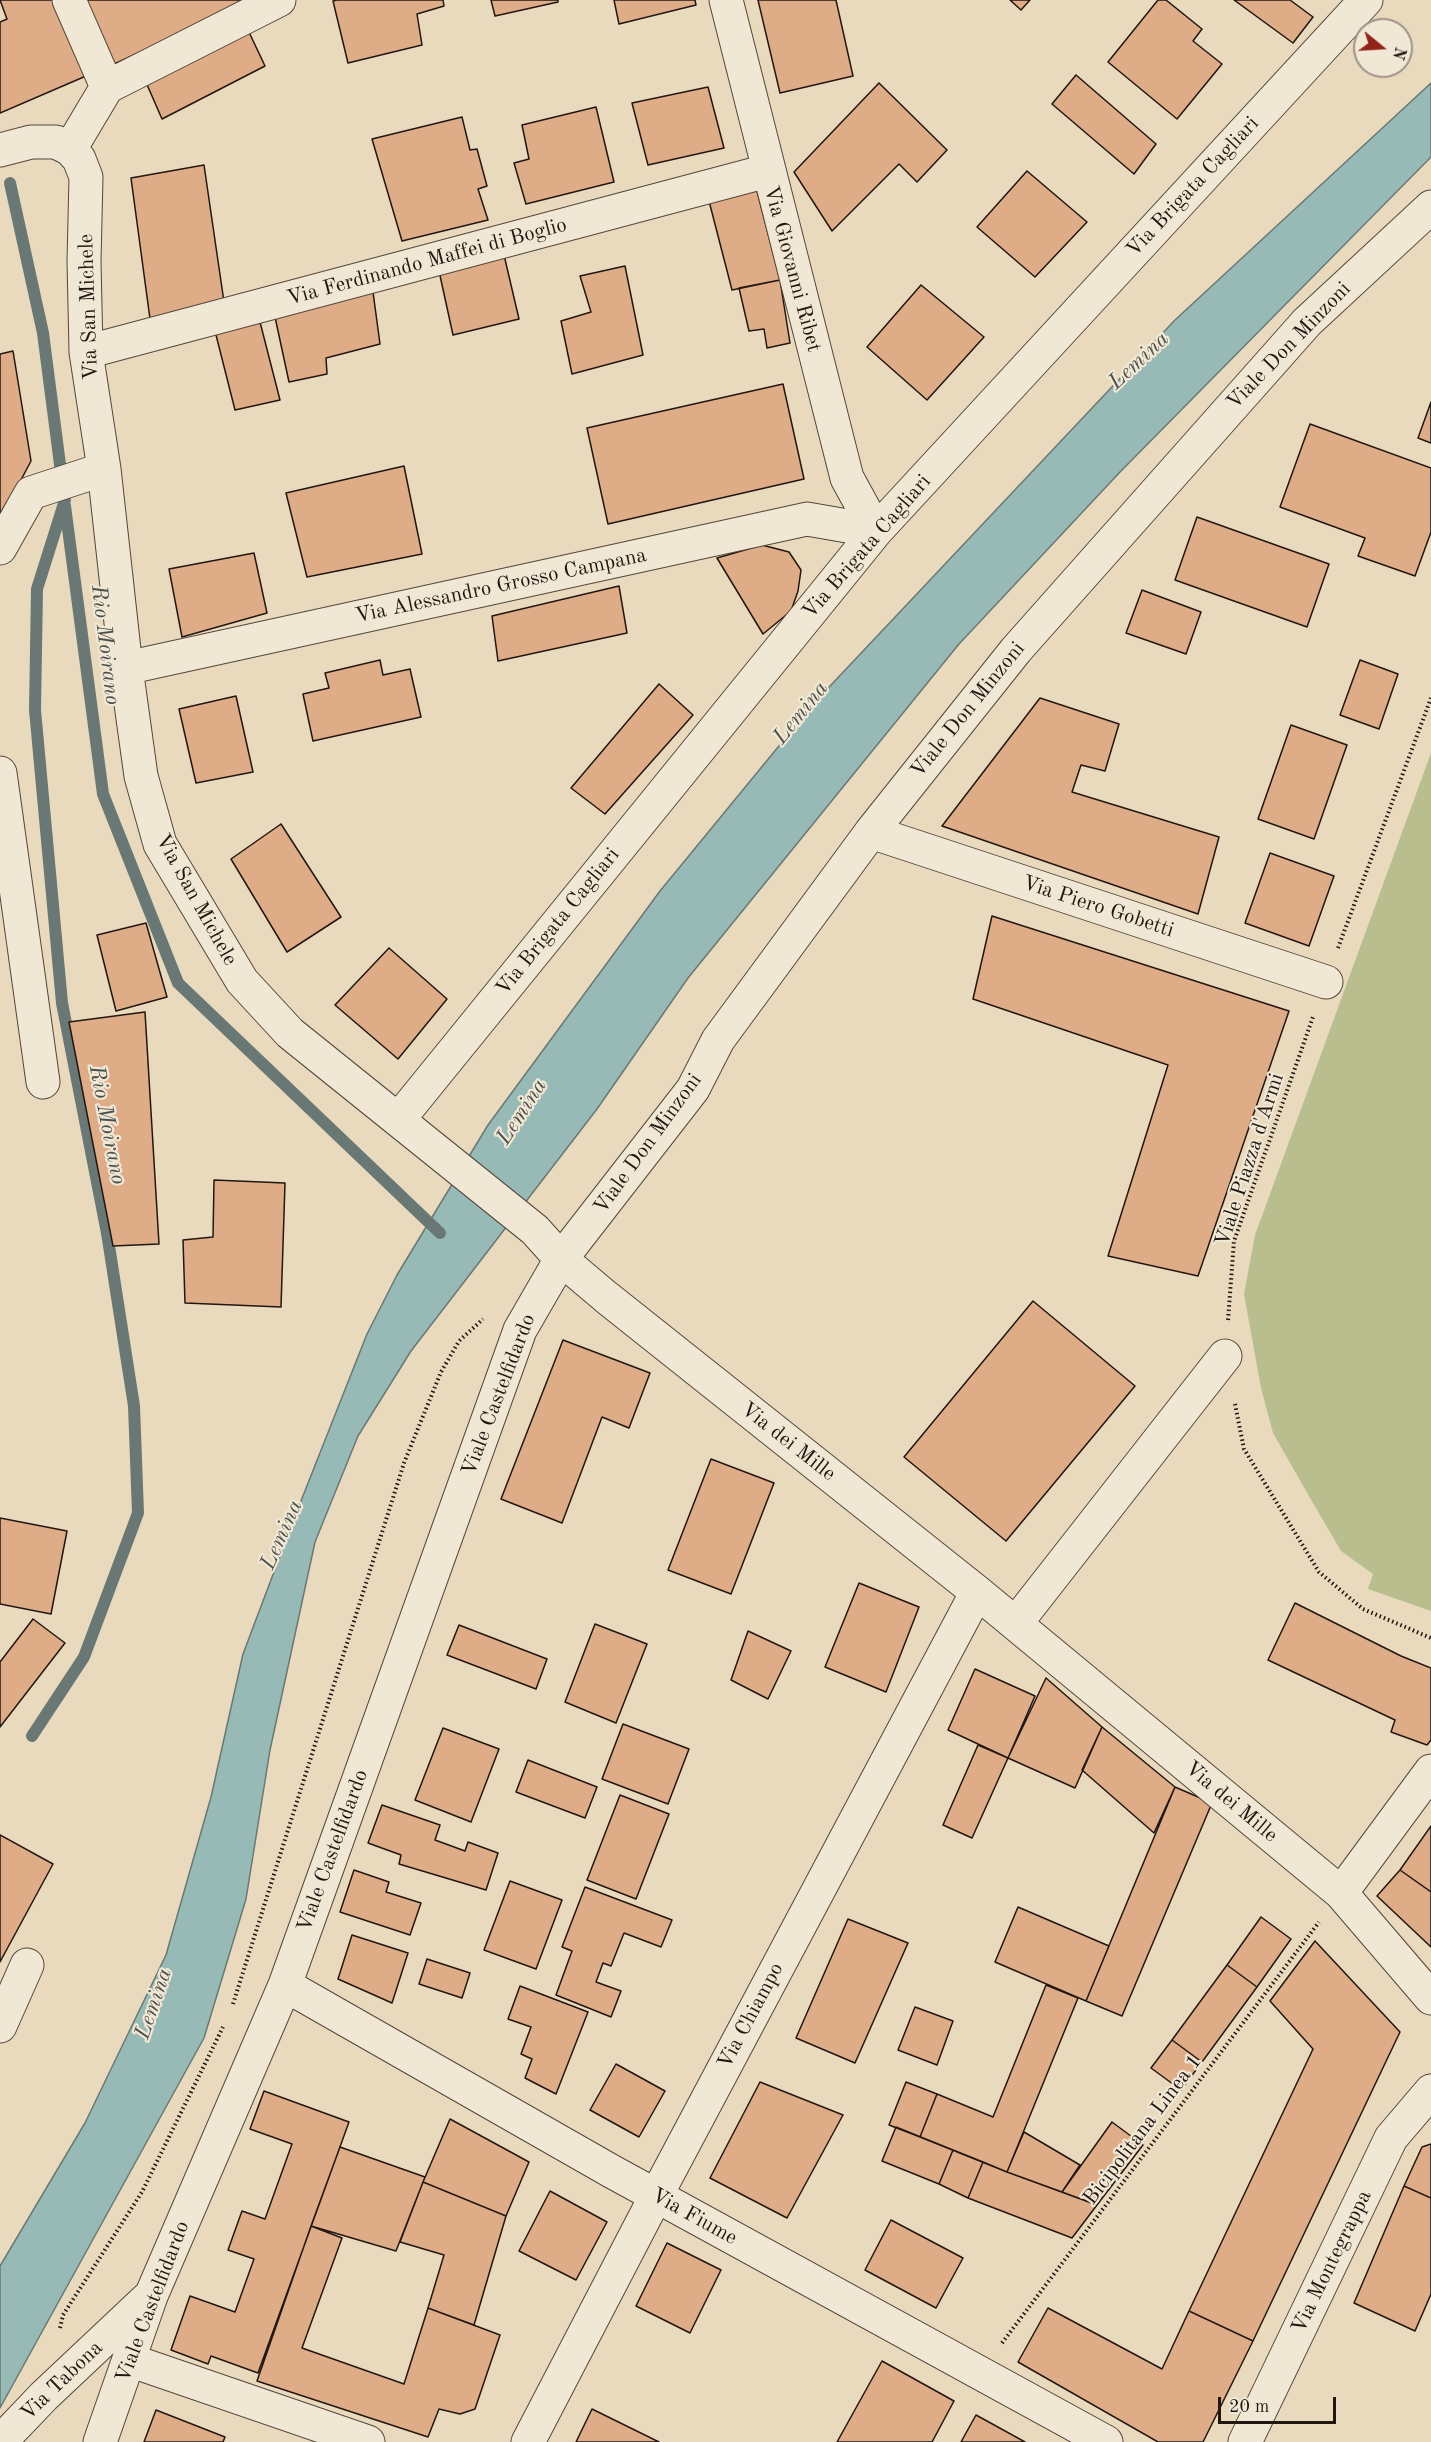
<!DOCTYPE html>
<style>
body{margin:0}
#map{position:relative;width:1431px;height:2442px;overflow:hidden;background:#e9dabe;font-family:"Old Standard TT",serif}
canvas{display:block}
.north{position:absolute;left:1353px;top:18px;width:60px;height:60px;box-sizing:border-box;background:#f1e7d5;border:2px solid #9e9387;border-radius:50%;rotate:108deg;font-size:16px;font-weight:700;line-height:24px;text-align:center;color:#221611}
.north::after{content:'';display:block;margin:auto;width:21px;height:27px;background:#8f2418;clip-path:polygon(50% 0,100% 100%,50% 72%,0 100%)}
.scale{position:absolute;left:1218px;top:2397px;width:118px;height:27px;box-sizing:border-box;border:3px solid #221611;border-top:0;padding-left:8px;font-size:18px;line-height:21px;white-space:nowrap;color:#221611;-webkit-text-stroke:4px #f1e7d5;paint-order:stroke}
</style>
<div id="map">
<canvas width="1431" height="2442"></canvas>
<div class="north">N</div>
<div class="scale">20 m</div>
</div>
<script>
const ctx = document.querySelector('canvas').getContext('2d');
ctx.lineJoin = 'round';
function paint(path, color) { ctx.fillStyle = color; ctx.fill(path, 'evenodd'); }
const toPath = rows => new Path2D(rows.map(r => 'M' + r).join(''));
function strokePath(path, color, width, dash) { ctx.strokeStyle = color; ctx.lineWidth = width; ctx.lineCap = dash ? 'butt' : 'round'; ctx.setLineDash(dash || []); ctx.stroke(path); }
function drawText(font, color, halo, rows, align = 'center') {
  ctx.font = font + ' "Old Standard TT",serif'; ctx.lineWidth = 4.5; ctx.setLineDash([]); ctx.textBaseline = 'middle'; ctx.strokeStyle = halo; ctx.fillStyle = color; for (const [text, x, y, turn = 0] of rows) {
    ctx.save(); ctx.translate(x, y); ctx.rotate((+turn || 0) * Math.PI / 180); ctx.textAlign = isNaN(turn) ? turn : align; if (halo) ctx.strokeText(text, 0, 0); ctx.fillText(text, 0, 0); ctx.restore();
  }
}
paint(toPath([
 [1431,753,1431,1611,1368,1589,1373,1574,1341,1551,1310,1498,1273,1433,1261,1388,1244,1294,1255,1235]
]), '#b9be8f');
const water = toPath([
 [1431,83,1431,157,1120,472,959,644,688,978,597,1109,411,1351,358,1436,315,1542,270,1750,246,1899,204,2038,0,2408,0,2266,85,2123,166,1955,211,1797,243,1654,297,1511,367,1334,397,1275,488,1125,660,891,815,702,1175,320,1431,83]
]);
paint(water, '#98bab6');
strokePath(water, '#697874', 1.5);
strokePath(toPath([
 [10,183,43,333,62,480],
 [65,506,103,794,178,983,440,1233],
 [32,1736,84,1657,138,1513,134,1406,107,1233,62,1003,35,710,37,589,65,500]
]), '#697874', 12);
const building = toPath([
 [0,0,53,0,86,76,0,113,0,22,7,19,0,0],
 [85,0,250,0,251,1,110,66,85,0],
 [337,0,443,0,444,6,417,14,422,45,348,63,333,1,337,0],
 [491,0,558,0,558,2,495,16,491,0],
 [614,0,695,0,696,5,619,24,614,0],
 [758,0,836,0,853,76,780,93,758,0],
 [1010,0,1030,0,1021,10,1010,0],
 [1158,0,1166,0,1202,29,1193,41,1222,64,1177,119,1108,62,1158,0],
 [1234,0,1290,0,1313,17,1293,43,1234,0],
 [248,30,265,66,162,119,145,80,248,30],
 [1076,75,1156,144,1134,174,1052,104,1076,75],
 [879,83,947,150,917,182,899,164,832,231,794,172,879,83],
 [708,87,724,148,648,165,632,103,708,87],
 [596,107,614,182,526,204,514,163,529,159,522,125,596,107],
 [462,117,470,150,477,149,487,186,478,189,488,220,402,241,372,139,462,117],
 [204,165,224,302,150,319,131,178,204,165],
 [1027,171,1087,222,1035,277,977,227,1027,171],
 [756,187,780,280,732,290,709,201,756,187],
 [504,255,519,319,453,335,439,271,504,255],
 [625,266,643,355,572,374,561,321,591,312,580,276,625,266],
 [780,280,790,343,767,348,764,329,749,331,739,288,780,280],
 [921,285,984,337,927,400,867,347,921,285],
 [373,292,380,344,326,358,327,374,289,382,275,317,373,292],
 [260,322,280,400,235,410,215,331,260,322],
 [13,351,31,461,5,510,0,512,0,354,13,351],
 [783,384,804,479,608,524,587,428,783,384],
 [1431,402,1431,443,1418,438,1431,402],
 [1310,424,1431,468,1431,532,1415,576,1358,556,1365,538,1280,507,1310,424],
 [404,466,422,554,307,577,286,493,404,466],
 [1197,517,1329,564,1307,627,1175,580,1197,517],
 [762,545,789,552,801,570,798,591,791,611,763,634,717,558,762,545],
 [254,553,267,613,182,637,169,569,254,553],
 [619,586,627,633,498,661,492,616,619,586],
 [1142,590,1201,612,1186,654,1126,633,1142,590],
 [380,660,383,675,410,669,421,717,313,741,303,694,329,688,325,673,380,660],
 [1360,660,1398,674,1379,729,1340,715,1360,660],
 [659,684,693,715,605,814,571,788,659,684],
 [236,696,253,772,196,783,179,709,236,696],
 [1040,698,1119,724,1105,771,1081,765,1072,792,1219,837,1198,914,942,826,1040,698],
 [1291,725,1347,745,1314,839,1258,819,1291,725],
 [281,824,341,917,287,952,231,859,281,824],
 [1270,853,1334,876,1309,946,1245,923,1270,853],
 [992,916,1289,1011,1198,1276,1108,1256,1168,1065,973,999,992,916],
 [146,923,167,997,116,1011,97,935,146,923],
 [389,948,447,999,398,1059,335,1005,389,948],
 [145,1012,159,1244,113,1246,69,1022,145,1012],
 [214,1180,285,1183,281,1307,185,1303,183,1240,213,1237,214,1180],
 [1033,1301,1135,1386,1006,1541,904,1457,1033,1301],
 [563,1340,650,1373,629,1428,602,1417,562,1523,501,1499,563,1340],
 [711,1459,774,1483,731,1594,668,1570,711,1459],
 [0,1518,67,1531,51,1614,0,1604,0,1518],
 [859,1583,919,1607,886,1692,825,1667,859,1583],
 [1295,1603,1401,1656,1431,1668,1431,1740,1427,1745,1391,1732,1395,1720,1268,1660,1295,1603],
 [33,1619,65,1643,0,1727,0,1662,33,1619],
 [595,1624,647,1644,616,1723,565,1702,595,1624],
 [459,1625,547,1659,536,1689,447,1655,459,1625],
 [748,1631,791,1651,768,1699,731,1680,748,1631],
 [975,1669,1035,1696,1008,1758,948,1730,975,1669],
 [1046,1678,1102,1727,1075,1788,1008,1758,1046,1678],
 [623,1724,689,1749,668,1804,602,1779,623,1724],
 [1102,1727,1175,1787,1154,1833,1082,1770,1102,1727],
 [443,1728,499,1749,471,1822,415,1800,443,1728],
 [978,1745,1008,1758,972,1838,943,1825,978,1745],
 [528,1760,597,1787,585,1818,516,1792,528,1760],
 [1175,1787,1212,1803,1122,2016,1086,2001,1175,1787],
 [620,1795,669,1814,636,1899,587,1880,620,1795],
 [382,1805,440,1825,435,1840,465,1851,468,1842,498,1853,486,1890,399,1864,401,1855,368,1843,382,1805],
 [1431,1826,1431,1892,1400,1870,1431,1826],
 [0,1835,53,1864,0,1962,0,1835],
 [354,1870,389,1882,386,1892,421,1903,410,1935,340,1912,354,1870],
 [1400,1870,1431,1892,1431,1947,1377,1896,1400,1870],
 [510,1881,562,1900,536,1969,484,1950,510,1881],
 [585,1887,672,1920,661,1947,624,1933,611,1966,603,1963,596,1982,621,1991,611,2017,556,1995,572,1951,562,1947,585,1887],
 [1018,1907,1109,1946,1086,2001,995,1962,1018,1907],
 [1261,1917,1291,1939,1257,1987,1227,1965,1261,1917],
 [848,1919,908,1943,855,2063,796,2038,848,1919],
 [352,1935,408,1953,392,2003,338,1979,352,1935],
 [1315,1941,1400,2032,1253,2341,1189,2311,1313,2049,1270,2001,1315,1941],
 [427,1959,470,1973,462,1998,419,1984,427,1959],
 [1227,1965,1257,1987,1202,2062,1172,2040,1227,1965],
 [1046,1985,1078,1998,1007,2172,920,2137,937,2094,993,2117,1046,1985],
 [520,1986,588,2012,556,2094,525,2078,532,2059,521,2054,531,2027,508,2019,520,1986],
 [915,2007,953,2021,937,2065,898,2050,915,2007],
 [1172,2040,1202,2062,1181,2090,1151,2068,1172,2040],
 [616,2064,665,2091,639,2137,590,2110,616,2064],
 [760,2082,843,2115,787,2218,710,2178,760,2082],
 [906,2082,937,2094,920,2137,889,2125,906,2082],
 [264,2091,349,2122,258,2373,211,2356,208,2364,171,2350,190,2296,235,2312,254,2259,228,2250,242,2211,265,2219,292,2144,250,2129,264,2091],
 [450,2119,529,2162,506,2216,423,2182,450,2119],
 [1112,2122,1143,2145,1097,2205,1062,2192,1112,2122],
 [896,2127,953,2150,939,2184,882,2161,896,2127],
 [1024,2132,1080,2165,1062,2192,1007,2172,1024,2132],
 [1431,2144,1431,2198,1404,2186,1422,2147,1431,2144],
 [340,2147,425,2177,396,2251,311,2226,340,2147],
 [953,2150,983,2162,968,2198,939,2184,953,2150],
 [983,2162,1007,2172,1097,2205,1072,2238,968,2198,983,2162],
 [423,2182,506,2216,474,2325,428,2308,444,2255,400,2242,423,2182],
 [1404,2186,1431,2198,1431,2294,1415,2331,1354,2303,1404,2186],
 [550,2191,607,2222,576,2280,519,2251,550,2191],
 [891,2220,963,2258,936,2308,865,2270,891,2220],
 [311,2226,342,2238,302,2348,404,2384,428,2308,500,2335,475,2409,460,2414,439,2409,428,2437,257,2381,311,2226],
 [667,2243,721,2270,690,2333,636,2306,667,2243],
 [1048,2308,1162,2369,1189,2311,1253,2341,1203,2442,1158,2442,1018,2362,1048,2308],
 [882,2361,954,2401,932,2442,837,2442,882,2361],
 [592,2409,659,2442,576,2442,592,2409],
 [156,2410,225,2437,223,2442,144,2442,156,2410],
 [976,2415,1025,2442,961,2442,976,2415]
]);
paint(building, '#dfac88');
strokePath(building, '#221611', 1.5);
const street = toPath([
 [69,0,107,87],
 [726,0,847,478,876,531],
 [107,87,279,0],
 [70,149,107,87],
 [0,150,31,142,56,142,70,149,79,159,86,177,84,261,86,352,104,469,126,668,141,776,160,844,242,981,290,1033,535,1230,561,1259,606,1297,977,1592,1341,1893,1431,1998],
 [86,352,767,171],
 [0,548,31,493,104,469],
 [126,668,807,519,876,531],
 [0,773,43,1082],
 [871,832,1326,982],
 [398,1120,876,531,1366,0],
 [1016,1623,1225,1356],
 [1341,1893,1431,1771],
 [285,1985,611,2171,1106,2442],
 [0,2026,27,1965],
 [129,2360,368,2442],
 [0,2442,44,2396,147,2299],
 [100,2442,151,2296,285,1985,520,1330,561,1259,693,1089,718,1040,871,832,1016,650,1307,322,1431,207],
 [528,2442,656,2196,977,1592],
 [1245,2442,1391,2138,1431,2091]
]);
strokePath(street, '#54473c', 35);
strokePath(toPath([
 [1338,948,1431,698],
 [1228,1320,1234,1241,1313,1017],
 [1235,1404,1244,1449,1319,1572,1363,1609,1431,1638],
 [233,2004,404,1463,441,1372,459,1341,483,1319],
 [60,2328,63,2315,142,2192,223,2027],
 [1002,2343,1319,1922]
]), '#221611', 4, [1.5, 3]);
strokePath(street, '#f1e7d5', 33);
drawText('21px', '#221611', '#f1e7d5', [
 ["Via Brigata Cagliari",1193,187,-47],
 ["Via Ferdinando Maffei di Boglio",427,262,-15],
 ["Via Giovanni Ribet",792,269,75],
 ["Via San Michele",89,307,-92],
 ["Viale Don Minzoni",1289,346,-46],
 ["Via Brigata Cagliari",867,547,-49],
 ["Via Alessandro Grosso Campana",501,586,-12],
 ["Viale Don Minzoni",968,710,-51],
 ["Via San Michele",196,900,61],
 ["Via Piero Gobetti",1098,907,18],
 ["Via Brigata Cagliari",558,922,-51],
 ["Viale Don Minzoni",648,1144,-54],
 ["Viale Piazza d'Armi",1250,1160,-72],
 ["Viale Castelfidardo",499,1395,-69],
 ["Via dei Mille",788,1442,38],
 ["Via dei Mille",1231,1802,40],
 ["Viale Castelfidardo",333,1851,-70],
 ["Via Chiampo",751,2016,-62],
 ["Bicipolitana Linea 1",1143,2130,-53],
 ["Via Fiume",694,2217,29],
 ["Via Montegrappa",1332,2262,-64],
 ["Viale Castelfidardo",153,2302,-69],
 ["Via Tabona",62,2381,-44]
]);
drawText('italic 22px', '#4b4f4b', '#f1e7d5', [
 ["Lemina",1139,361,-43],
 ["Rio Moirano",105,645,83],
 ["Lemina",801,713,-51],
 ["Lemina",522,1112,-57],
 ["Rio Moirano",107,1125,79],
 ["Lemina",282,1535,-66],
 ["Lemina",154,2004,-71]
]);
</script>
